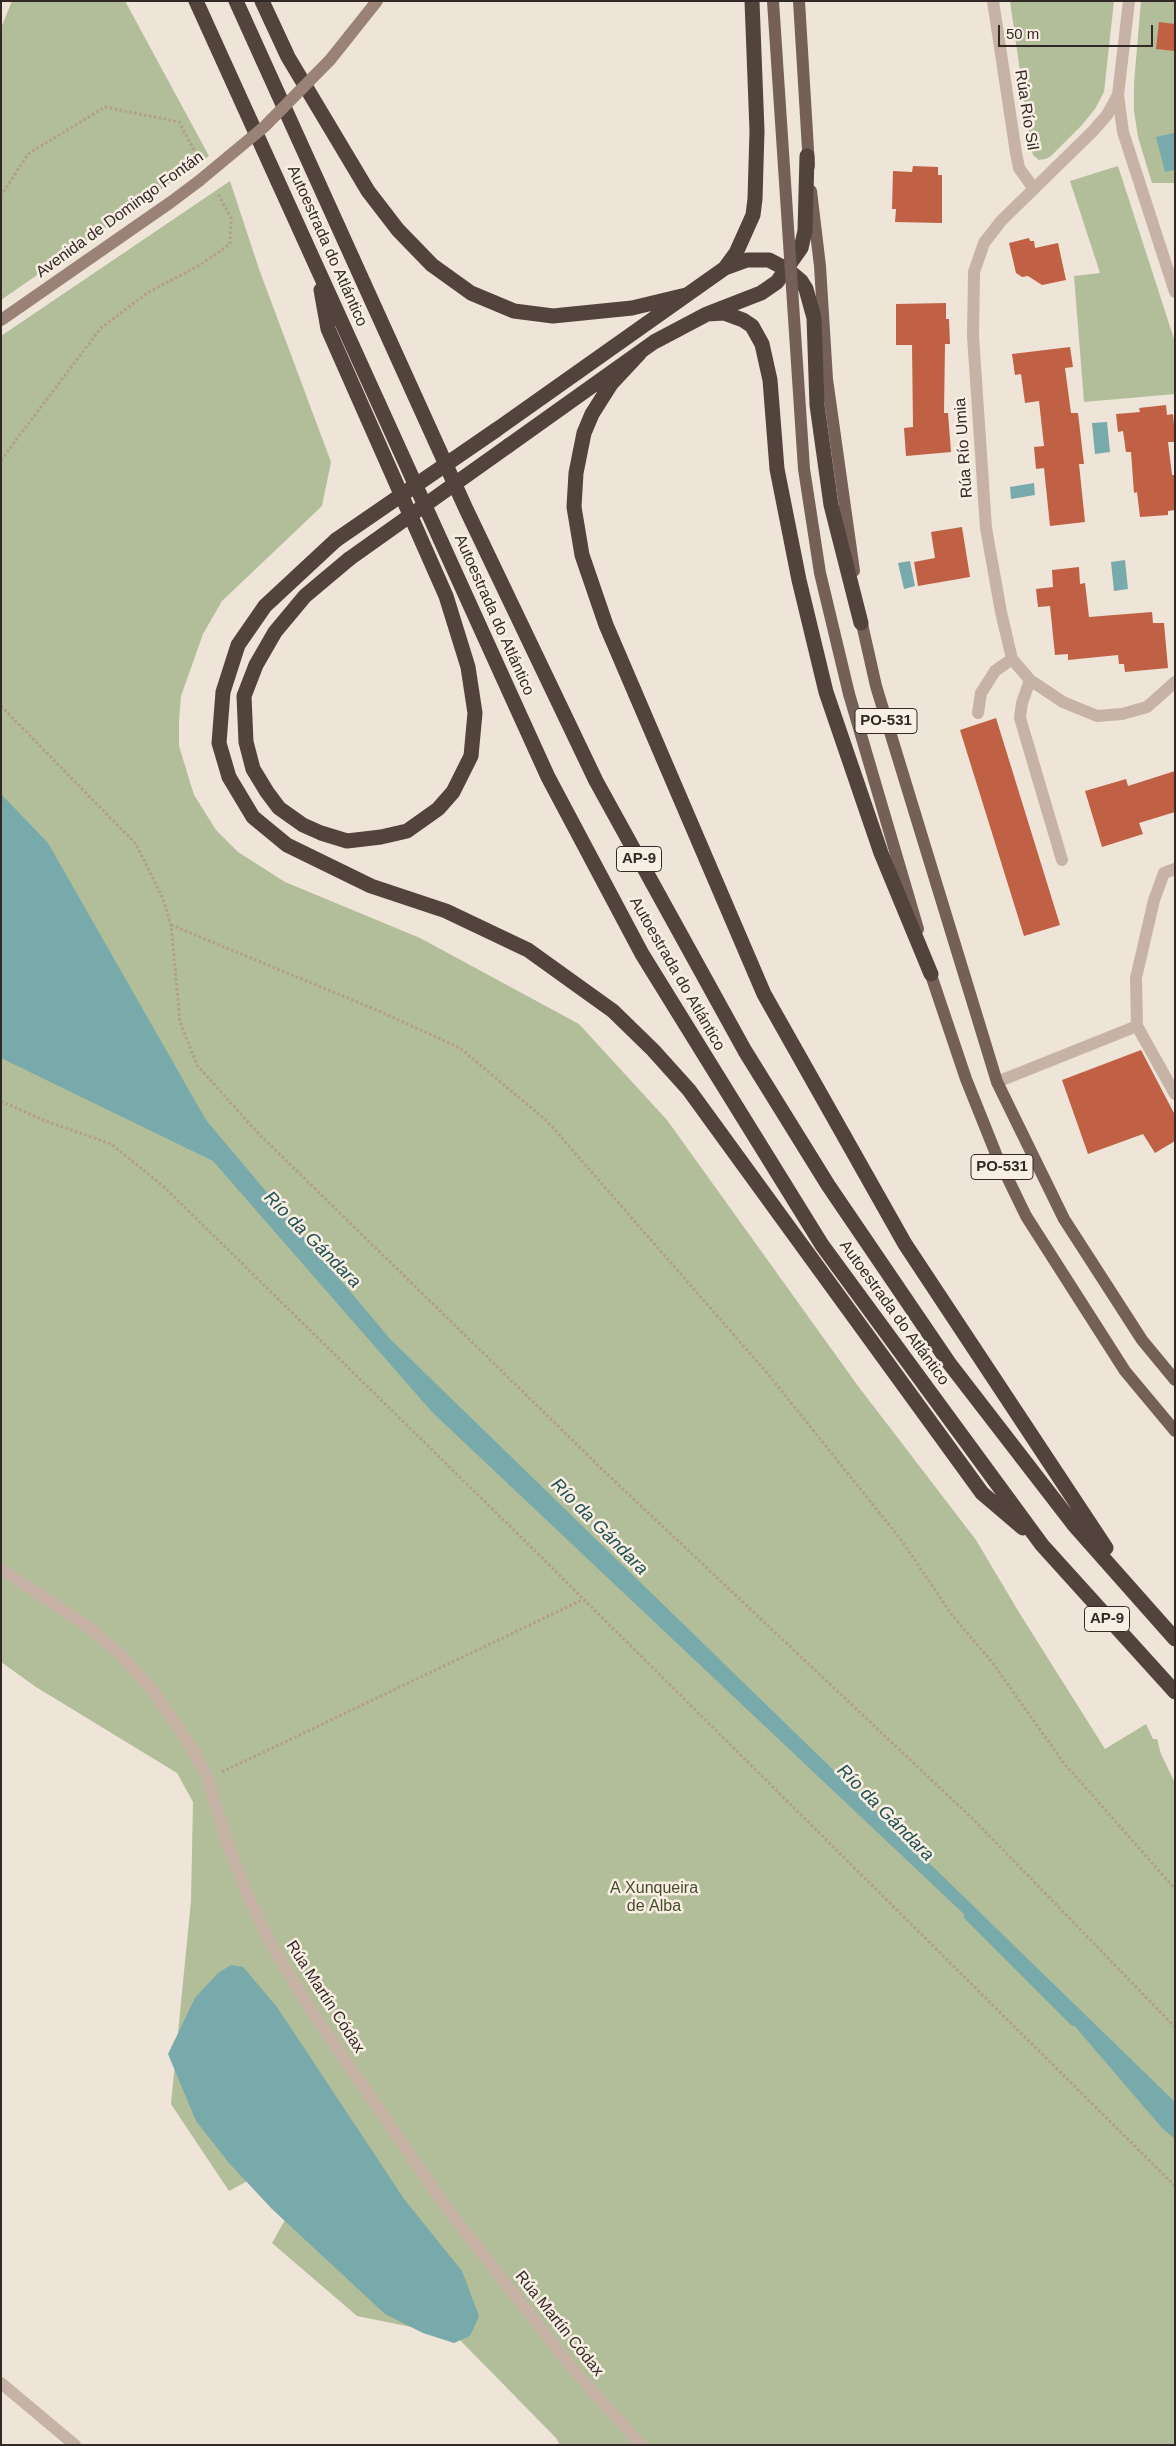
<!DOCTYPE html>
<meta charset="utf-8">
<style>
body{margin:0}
#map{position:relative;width:1176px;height:2446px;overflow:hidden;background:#efe4d8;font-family:Helvetica,sans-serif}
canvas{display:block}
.frame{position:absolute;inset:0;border:2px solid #322926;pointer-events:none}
.scale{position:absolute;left:998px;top:25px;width:155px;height:22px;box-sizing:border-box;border:2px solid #322926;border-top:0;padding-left:6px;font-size:15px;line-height:18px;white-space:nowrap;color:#322926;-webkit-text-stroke:4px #f8eee3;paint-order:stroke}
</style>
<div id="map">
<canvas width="1176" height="2446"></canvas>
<div class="frame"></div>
<div class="scale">50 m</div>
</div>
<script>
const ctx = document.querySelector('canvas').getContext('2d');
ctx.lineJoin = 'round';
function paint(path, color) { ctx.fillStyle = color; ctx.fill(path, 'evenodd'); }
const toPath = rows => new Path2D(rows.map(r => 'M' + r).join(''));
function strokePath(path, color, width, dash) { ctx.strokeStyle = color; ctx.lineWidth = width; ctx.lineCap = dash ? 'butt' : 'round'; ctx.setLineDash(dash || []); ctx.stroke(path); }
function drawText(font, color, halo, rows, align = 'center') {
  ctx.font = font + ' Helvetica,sans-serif'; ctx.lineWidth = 5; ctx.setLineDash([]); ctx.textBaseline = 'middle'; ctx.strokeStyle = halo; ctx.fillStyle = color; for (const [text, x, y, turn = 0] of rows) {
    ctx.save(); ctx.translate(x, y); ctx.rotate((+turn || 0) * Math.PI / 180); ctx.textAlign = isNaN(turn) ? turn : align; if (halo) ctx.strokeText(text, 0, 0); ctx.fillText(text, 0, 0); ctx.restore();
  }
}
paint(toPath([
 [12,1,125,1,209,156,1,300,1,28],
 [1010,1,1114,1,1104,92,1095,109,1081,126,1050,157,1045,159,1039,160,1033,155,1031,148],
 [1141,1,1175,1,1175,183,1152,183,1138,137,1134,111,1134,83],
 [1118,166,1175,342,1175,394,1084,402,1074,276,1100,273,1070,181],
 [230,181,259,269,331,462,322,506,222,601,203,634,181,696,179,721,179,746,194,795,216,830,238,852,285,882,420,938,579,1024,667,1120,858,1386,976,1540,1020,1614,1105,1749,1146,1724,1153,1739,1157,1739,1161,1754,1175,1783,1175,2445,560,2445,556,2438,456,2336,357,2316,272,2243,300,2193,264,2172,229,2191,171,2104,191,1901,193,1802,177,1773,36,1687,1,1662,1,336]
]), '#b2bd99');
paint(toPath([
 [1174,133,1175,170,1165,172,1156,137],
 [1107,422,1110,452,1095,454,1092,423],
 [1034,483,1035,495,1011,499,1010,487],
 [1125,560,1128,589,1114,591,1111,562],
 [910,561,915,586,904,589,898,563],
 [1,794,48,843,206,1120,391,1340,1175,2102,1175,2139,1162,2128,1072,2023,967,1917,432,1412,213,1161,1,1058],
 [231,1965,243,1967,277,2007,404,2199,462,2271,479,2316,470,2336,454,2343,423,2333,385,2314,272,2209,229,2163,196,2121,168,2054,195,1998,218,1973]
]), '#78aaab');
strokePath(toPath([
 [967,1917,1073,2023]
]), '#78aaab', 6);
paint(toPath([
 [1159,22,1175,24,1175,51,1156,49],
 [913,166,938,167,938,175,942,175,942,223,895,222,896,209,892,209,893,171,912,172],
 [1029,238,1030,241,1034,241,1035,248,1058,243,1066,280,1042,285,1028,276,1022,277,1016,273,1009,243],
 [946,303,946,319,949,319,950,344,945,344,944,413,948,413,951,452,906,456,904,428,913,427,912,345,896,345,896,304],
 [1070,347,1073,367,1065,368,1071,413,1078,413,1084,464,1079,464,1085,522,1050,526,1044,468,1036,469,1034,447,1044,446,1039,401,1025,403,1021,374,1015,375,1012,354],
 [1166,405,1167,415,1173,414,1175,435,1175,442,1168,442,1172,475,1175,475,1175,510,1168,511,1168,515,1140,517,1137,492,1134,493,1131,452,1126,452,1123,431,1118,432,1116,414,1140,412,1139,408],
 [962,527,970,577,918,586,914,562,935,558,931,532],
 [1079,567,1080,584,1085,583,1089,617,1152,612,1153,623,1164,623,1168,668,1125,672,1124,664,1119,664,1118,655,1068,660,1068,654,1055,655,1050,606,1038,607,1036,589,1053,587,1052,570],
 [996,718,1060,925,1024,936,960,730],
 [1175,771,1175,812,1139,823,1143,834,1102,847,1085,791,1126,779,1128,786],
 [1141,1050,1175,1115,1175,1141,1155,1153,1143,1134,1088,1154,1062,1080]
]), '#c06045');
strokePath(toPath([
 [1,196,28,154,105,107,179,122,200,161],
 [1,460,100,329,147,293,200,265,230,244,231,218,218,194],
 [1,706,136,844,163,899,171,925,180,1022,197,1065,256,1131,605,1472,974,1820,1175,2027],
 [171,925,379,1011,460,1048,547,1121,768,1374,902,1541,952,1615,992,1662,1063,1762,1175,1889],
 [1,1101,43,1120,111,1144,162,1185,524,1540,1175,2186],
 [222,1772,582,1600]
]), '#b29d8f', 3, [2.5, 2.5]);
strokePath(toPath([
 [993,1,1016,153,1019,168,1034,189],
 [1129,1,1118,95,1123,132,1175,292],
 [1118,95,1107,115,1093,131,1001,221,984,243,974,272,973,336,986,528,1001,612,1012,659,1030,680,1063,702,1097,716,1122,714,1147,707,1175,682],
 [1030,680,1022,703,1020,718,1062,860],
 [978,713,981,693,995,671,1012,659],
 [1137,1026,1136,978,1154,900,1164,873,1175,869],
 [997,1082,1137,1026,1175,1094],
 [1,1569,87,1626,119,1653,154,1692,195,1753,208,1779,226,1839,248,1896,270,1942,311,2010,446,2207,573,2369,641,2445],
 [1,2383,75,2445]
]), '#c6b3a5', 12);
strokePath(toPath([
 [330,60,377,1],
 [1,320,171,202,199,181]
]), '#9a8276', 12);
strokePath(toPath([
 [799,1,809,166],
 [811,191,820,266,827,379,854,571],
 [860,615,876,686,997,1082,1064,1219,1142,1340,1175,1380],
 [849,694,918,929],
 [928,966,966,1079,996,1154,1026,1216,1125,1371,1175,1431]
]), '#746057', 12);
strokePath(toPath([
 [196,1,548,777,642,954,822,1245,1042,1545,1175,1692],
 [236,1,466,509,596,781,745,1051,828,1185,949,1363,1074,1525,1175,1639],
 [262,1,288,57,368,191,398,230,432,265,471,293,514,311,553,316,632,308,686,295],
 [725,268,747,260,769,260,788,270,801,281,806,289,814,318,817,405,831,505,861,623],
 [321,290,328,329,446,596,468,667,475,713,471,756,453,792,438,809,407,831,381,837,347,841,321,833,303,825,279,808,267,792,253,769,246,742,244,696,256,665,275,632,305,596,349,559],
 [707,314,724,313,743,320,752,326,762,344,770,380,777,469,799,580,826,692,881,853,931,974],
 [639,354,611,384,592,414,584,433,576,473,574,507,582,555,606,625,764,994,905,1244,1106,1548],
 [496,430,725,268,736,253,753,215,755,199,757,131,752,1],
 [508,446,654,342,707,314,761,293,777,282,801,248,805,231,807,156],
 [336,540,265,606,238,645,223,692,219,743,229,777,253,817,287,845,371,886,446,911,528,950,613,1011,653,1050,689,1090,982,1493,1023,1528]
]), '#53433d', 15);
strokePath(toPath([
 [199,181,264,127,330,60]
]), '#9a8276', 12);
strokePath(toPath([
 [773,1,804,469,820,573,849,694]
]), '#746057', 12);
strokePath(toPath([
 [336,540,496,430],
 [349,559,508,446]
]), '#53433d', 15);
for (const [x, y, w] of [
 [886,721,62],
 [639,859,45],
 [1002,1167,62],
 [1107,1619,45]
]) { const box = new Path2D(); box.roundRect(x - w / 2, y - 12.5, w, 25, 4); ctx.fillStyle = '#f8eee3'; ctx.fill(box); strokePath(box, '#322926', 1); }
drawText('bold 15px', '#322926', null, [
 ["PO-531",886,721],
 ["AP-9",639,859],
 ["PO-531",1002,1167],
 ["AP-9",1107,1619]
]);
drawText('16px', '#322926', '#f8eee3', [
 ["Rúa Río Sil",1026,110,81],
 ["Avenida de Domingo Fontán",120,215,-36],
 ["Autoestrada do Atlántico",327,246,66],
 ["Rúa Río Umia",964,448,-94],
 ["Autoestrada do Atlántico",494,615,66],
 ["Autoestrada do Atlántico",677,974,60],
 ["Autoestrada do Atlántico",894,1313,54],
 ["Rúa Martín Códax",325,1997,57],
 ["Rúa Martín Códax",559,2324,51]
]);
drawText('16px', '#434f2b', '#f8eee3', [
 ["A Xunqueira",654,1889],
 ["de Alba",654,1907]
]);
drawText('italic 18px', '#1e4f51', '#f8eee3', [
 ["Río da Gándara",312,1240,45],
 ["Río da Gándara",599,1527,45],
 ["Río da Gándara",885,1813,45]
]);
</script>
